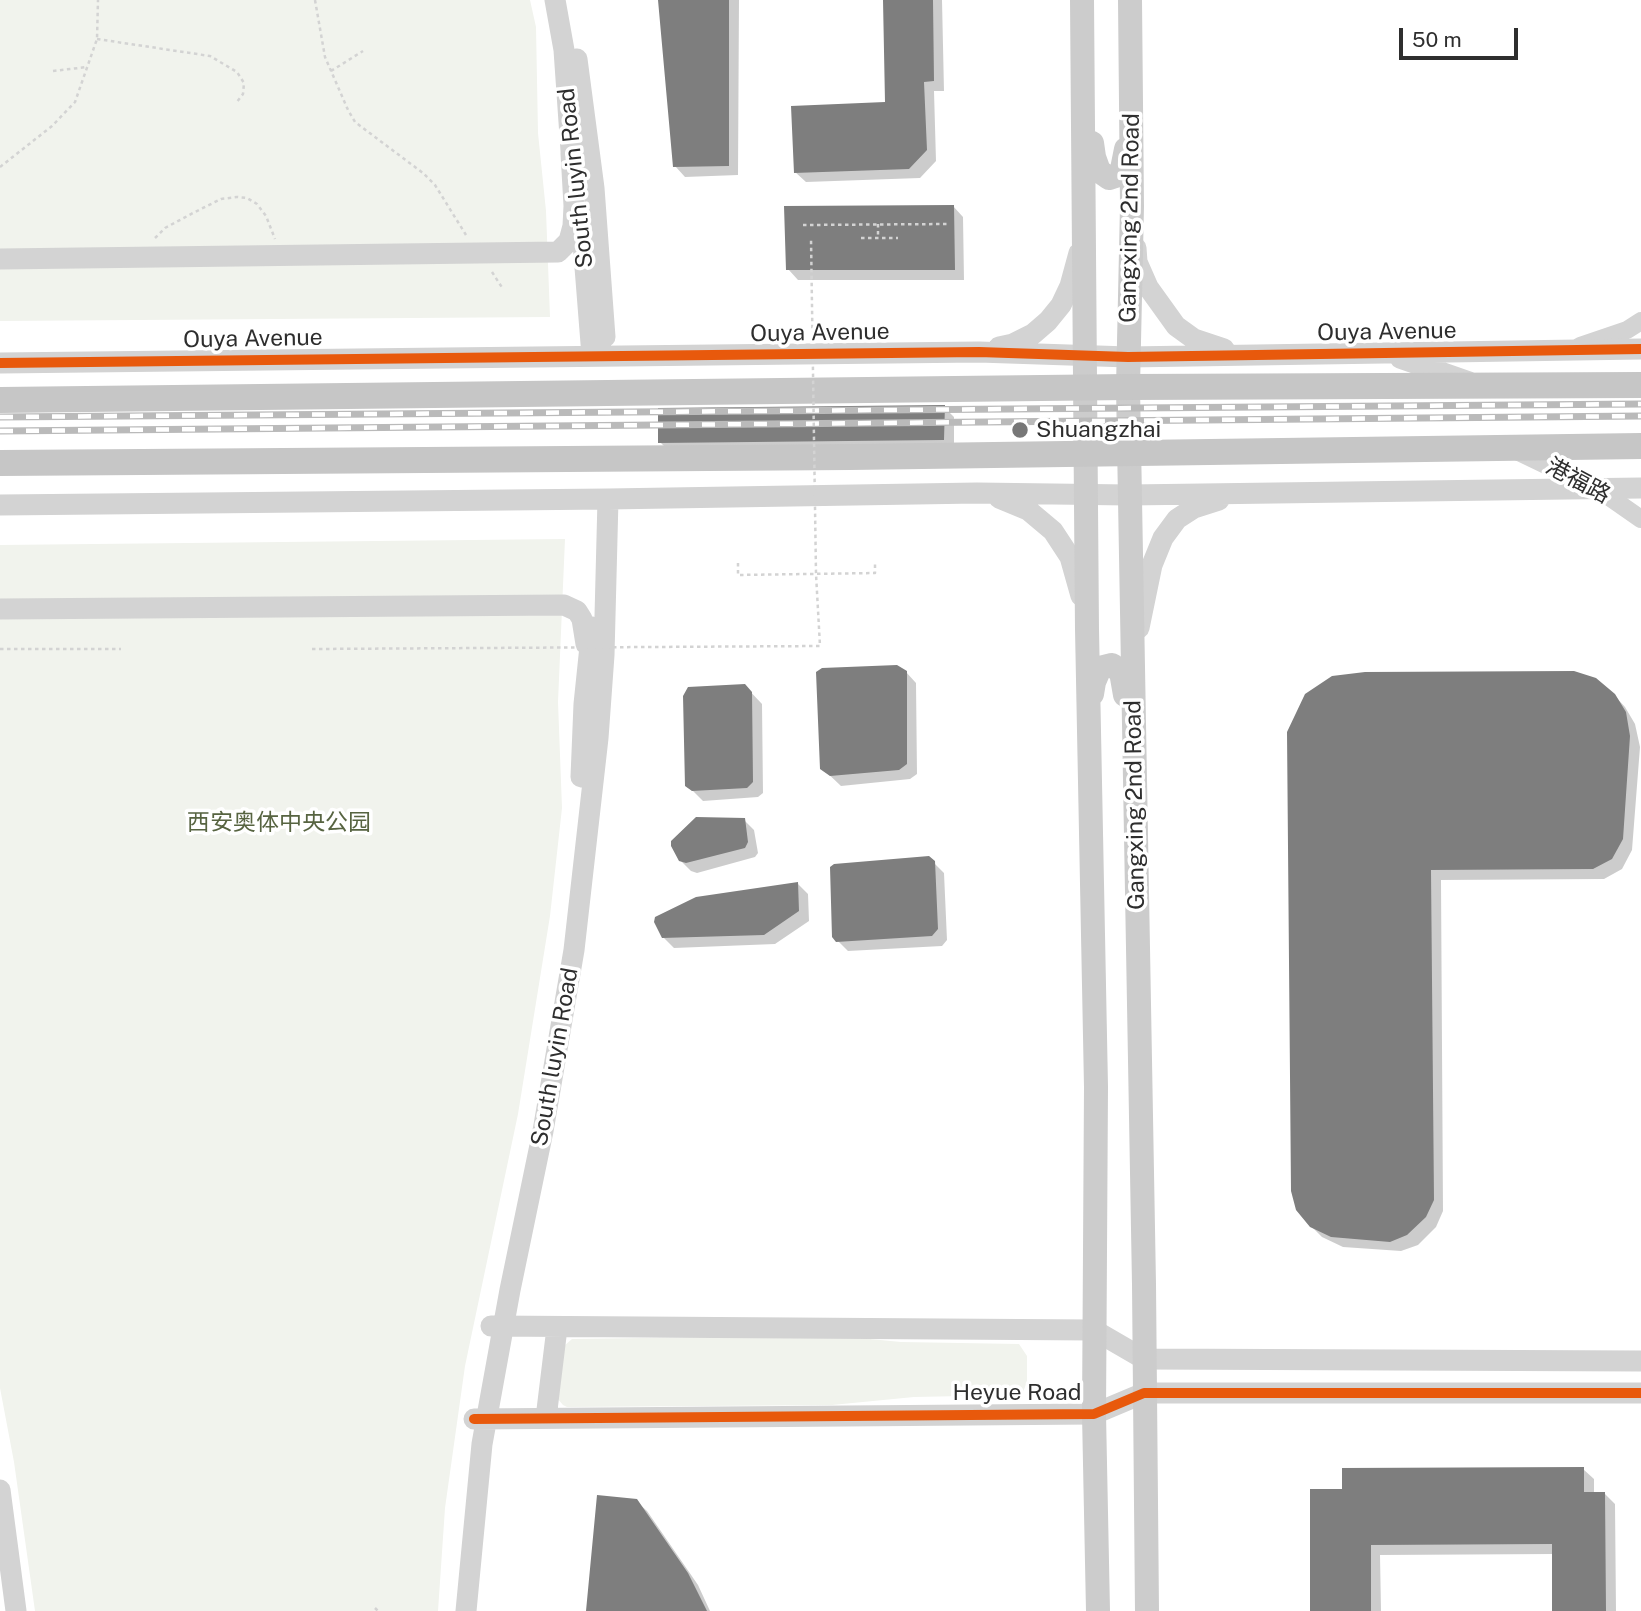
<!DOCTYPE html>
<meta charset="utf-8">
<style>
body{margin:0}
#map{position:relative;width:1641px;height:1611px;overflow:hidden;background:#fff;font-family:"Public Sans",sans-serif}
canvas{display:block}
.scale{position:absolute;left:1399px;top:28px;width:119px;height:32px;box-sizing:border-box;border:4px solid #2e2e2e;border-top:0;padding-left:9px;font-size:21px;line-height:24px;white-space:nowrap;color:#2e2e2e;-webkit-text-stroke:5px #fff;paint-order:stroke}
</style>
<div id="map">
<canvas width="1641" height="1611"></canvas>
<div class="scale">50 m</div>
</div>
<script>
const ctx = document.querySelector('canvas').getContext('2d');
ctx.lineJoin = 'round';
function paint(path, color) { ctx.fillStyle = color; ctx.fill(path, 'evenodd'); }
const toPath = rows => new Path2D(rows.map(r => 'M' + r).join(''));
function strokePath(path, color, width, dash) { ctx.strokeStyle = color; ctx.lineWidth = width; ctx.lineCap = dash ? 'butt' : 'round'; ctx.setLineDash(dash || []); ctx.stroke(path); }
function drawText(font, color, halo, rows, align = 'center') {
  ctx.font = font + ' "Public Sans","Noto Sans SC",sans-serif'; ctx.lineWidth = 7; ctx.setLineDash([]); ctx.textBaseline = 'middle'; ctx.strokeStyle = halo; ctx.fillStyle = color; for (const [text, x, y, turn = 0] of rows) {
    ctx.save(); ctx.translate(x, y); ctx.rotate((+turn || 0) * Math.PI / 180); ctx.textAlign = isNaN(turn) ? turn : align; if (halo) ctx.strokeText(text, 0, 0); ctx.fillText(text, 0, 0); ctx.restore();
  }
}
paint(toPath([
 [0,0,530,0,536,27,538,133,546,211,550,317,0,321],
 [565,539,558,702,562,808,550,916,518,1114,465,1366,445,1508,438,1611,35,1611,14,1462,0,1388,0,545],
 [784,1336,839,1336,901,1342,1019,1344,1027,1356,1027,1382,1023,1392,1013,1395,914,1397,832,1405,567,1407,563,1405,557,1398,564,1346,572,1339]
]), '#f1f3ed');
paint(toPath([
 [659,0,739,0,738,175,685,177,675,166],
 [885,0,942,0,944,91,934,91,936,161,920,178,806,182,795,172,887,104],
 [953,206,963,217,964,280,798,280,788,269],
 [944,407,954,417,954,450,670,452,660,442],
 [906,672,916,683,917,774,910,779,841,786,822,768],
 [745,686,762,704,763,793,758,797,703,801,687,785],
 [1614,695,1625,707,1635,724,1640,747,1632,850,1622,869,1604,879,1441,880,1443,1211,1436,1227,1418,1245,1401,1251,1343,1247,1322,1237,1311,1226,1288,732],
 [744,820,754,830,758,853,755,857,697,873,691,871,680,860],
 [934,863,944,873,947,940,942,946,848,951,834,937],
 [798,884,808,894,809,921,775,944,674,948,663,937],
 [1583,1469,1594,1479,1594,1494,1605,1494,1615,1504,1616,1611,1554,1611,1554,1554,1380,1555,1381,1611,1312,1611,1344,1491],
 [636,1501,647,1511,698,1585,710,1611,588,1611]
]), '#0003');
paint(toPath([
 [658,0,729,0,729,166,673,167],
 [883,0,933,0,934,81,924,82,927,150,909,169,794,173,791,106,885,102],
 [954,205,955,270,786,270,784,206],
 [945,405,944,440,658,443,658,408],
 [897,665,907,671,907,764,899,770,830,776,820,769,816,672,822,668],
 [1574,671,1596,678,1615,694,1626,712,1630,736,1623,839,1612,859,1593,869,1431,870,1434,1200,1426,1217,1407,1235,1390,1242,1331,1237,1310,1227,1296,1210,1291,1191,1287,732,1305,694,1332,676,1365,672],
 [745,684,752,692,753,782,747,788,692,791,685,786,683,696,688,687],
 [696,817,745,818,748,842,745,848,686,863,679,861,671,846,671,841],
 [929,856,935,861,938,929,932,936,836,942,832,937,830,867,834,864],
 [798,882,799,911,764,935,662,938,654,922,655,917,696,897],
 [1584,1467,1584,1492,1605,1492,1606,1611,1552,1611,1552,1544,1371,1545,1371,1611,1310,1611,1310,1489,1342,1489,1342,1468],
 [597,1495,637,1499,688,1573,707,1611,586,1611]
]), '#7e7e7e');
strokePath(toPath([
 [315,0,325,57,348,110,355,122,423,173,435,185,466,235],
 [97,39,210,56,237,72,244,83,243,94,236,103],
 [53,71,87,67],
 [331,71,363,51],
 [0,167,52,126,75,102,97,39,98,0],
 [878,224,878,238],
 [803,225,948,224],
 [155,238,165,228,193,213,221,199,237,197,247,198,257,204,266,216,275,239],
 [861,238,898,238],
 [492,272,503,289],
 [738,563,738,575,875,573,875,562],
 [0,649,121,649],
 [375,1608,378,1611]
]), '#d3d3d3', 2.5, [3.5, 3.5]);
strokePath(toPath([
 [1580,346,1627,330,1641,321],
 [1598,489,1641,519]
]), '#d3d3d3', 18);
strokePath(toPath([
 [555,0,564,50,572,165],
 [577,59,594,188,605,337],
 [581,217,592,356],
 [1136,248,1137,262,1148,287,1176,326,1194,339,1224,349],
 [0,259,558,252,569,241,573,226,574,206,571,153],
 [999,347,1013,344,1033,334,1048,321,1061,305,1070,286,1079,253],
 [1400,358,1469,382],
 [0,363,979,352,1128,357,1641,349],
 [1514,448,1593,486],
 [999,498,1028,510,1053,531,1070,557,1081,596],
 [0,505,608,499,977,493,1129,495,1641,488],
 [0,609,564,605,577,611,582,619,586,644],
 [1139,628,1152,565,1163,538,1177,519,1194,508,1219,500],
 [581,777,584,704,592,627],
 [491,1326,1094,1330,1144,1359,1641,1361],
 [546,1418,557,1328],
 [474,1419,1094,1414,1144,1393,1641,1393],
 [0,1490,16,1611],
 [466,1611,482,1444,510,1290,543,1131,574,950,598,738,604,655,608,499]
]), '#d3d3d3', 21);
strokePath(toPath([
 [1082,0,1087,629,1096,1087,1094,1414,1098,1611],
 [1130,0,1132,206,1128,387,1144,1284,1147,1611],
 [1092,143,1094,157,1099,171,1109,178,1118,175,1122,169,1126,149],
 [1092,694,1094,682,1100,668,1112,665,1121,672,1125,695]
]), '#ccc', 24);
strokePath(toPath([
 [0,400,1128,387,1641,385],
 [0,463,850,457,1641,446]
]), '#c6c6c6', 26);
const rail = toPath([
 [0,417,1641,404],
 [0,431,1641,416]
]);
strokePath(rail, '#bababa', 7);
strokePath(rail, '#fff', 4.5, [13]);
strokePath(toPath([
 [312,649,820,646,816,574,811,238]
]), '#d3d3d3', 2.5, [3.5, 3.5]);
strokePath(toPath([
 [0,363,979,352,1128,357,1641,349],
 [474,1419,1094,1414,1144,1393,1641,1393]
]), '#e8590c', 10);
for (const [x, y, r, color] of [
 [1020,430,9,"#777"]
]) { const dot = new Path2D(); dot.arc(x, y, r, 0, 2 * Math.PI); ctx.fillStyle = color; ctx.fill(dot); strokePath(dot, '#fff', 2.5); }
drawText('23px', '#2e2e2e', '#fff', [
 ["South luyin Road",576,178,-96],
 ["Gangxing 2nd Road",1130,218,-89],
 ["Ouya Avenue",1387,332,-1],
 ["Ouya Avenue",820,333,-1],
 ["Ouya Avenue",253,339,-1],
 ["港福路",1578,481,28],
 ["Gangxing 2nd Road",1135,805,-91],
 ["South luyin Road",555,1057,-80],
 ["Heyue Road",1017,1393]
]);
drawText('23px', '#2e2e2e', '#fff', [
 ["Shuangzhai",1036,430]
], 'left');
drawText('23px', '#576441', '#fff', [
 ["西安奥体中央公园",279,823]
]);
</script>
